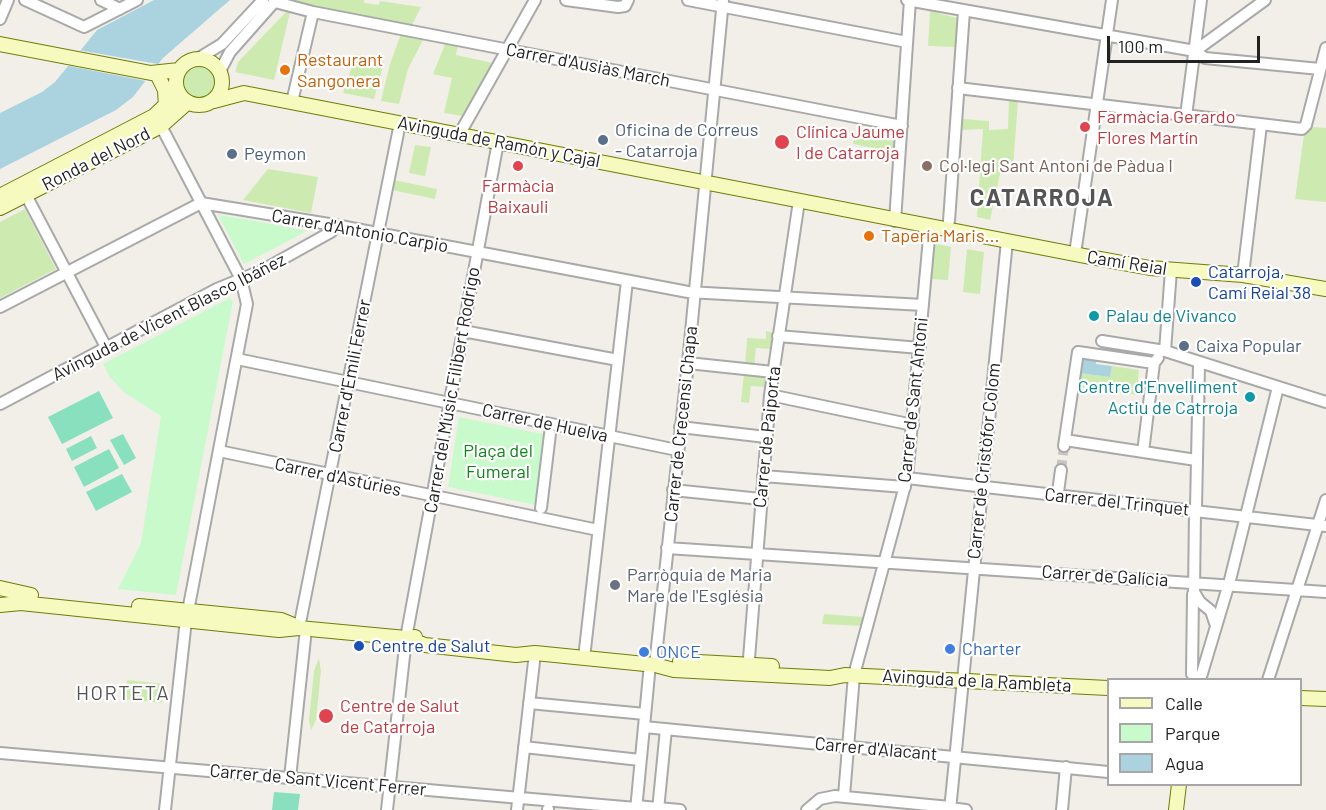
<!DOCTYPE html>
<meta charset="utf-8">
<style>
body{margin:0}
#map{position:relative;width:1326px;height:810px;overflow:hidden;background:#f2efe9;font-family:Barlow,sans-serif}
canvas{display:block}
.legend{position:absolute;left:1107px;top:678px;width:195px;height:108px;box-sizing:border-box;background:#fff;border:2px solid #a7a7a7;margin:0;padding:8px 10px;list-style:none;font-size:18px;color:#222}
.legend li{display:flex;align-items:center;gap:12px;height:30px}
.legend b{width:30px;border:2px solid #a7a7a7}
.scale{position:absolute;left:1107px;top:36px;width:153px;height:27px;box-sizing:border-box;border:3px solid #222;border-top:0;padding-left:8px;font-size:18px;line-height:21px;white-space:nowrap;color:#222;-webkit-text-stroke:4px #fff;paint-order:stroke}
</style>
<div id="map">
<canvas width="1326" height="810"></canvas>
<ul class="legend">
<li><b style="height:8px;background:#f7fabf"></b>Calle</li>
<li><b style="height:16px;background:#c8facc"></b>Parque</li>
<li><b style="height:16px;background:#aad3df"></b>Agua</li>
</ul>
<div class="scale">100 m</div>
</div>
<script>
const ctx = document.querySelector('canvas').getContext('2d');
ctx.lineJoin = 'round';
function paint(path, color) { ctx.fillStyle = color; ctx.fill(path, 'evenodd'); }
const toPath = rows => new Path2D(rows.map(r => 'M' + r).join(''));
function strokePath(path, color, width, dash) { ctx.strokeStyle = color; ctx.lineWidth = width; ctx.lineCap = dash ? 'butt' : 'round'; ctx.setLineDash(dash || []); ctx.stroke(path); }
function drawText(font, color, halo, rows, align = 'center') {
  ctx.font = font + ' Barlow,sans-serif'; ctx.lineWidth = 4.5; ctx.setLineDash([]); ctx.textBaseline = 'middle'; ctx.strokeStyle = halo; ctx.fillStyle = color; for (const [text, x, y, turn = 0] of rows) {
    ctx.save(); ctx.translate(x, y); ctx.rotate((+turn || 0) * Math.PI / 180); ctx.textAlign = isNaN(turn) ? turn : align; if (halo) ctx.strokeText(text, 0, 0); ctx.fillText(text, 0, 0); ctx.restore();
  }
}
paint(toPath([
 [295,0,364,0,364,3,379,5,380,1,421,7,412,25,293,2],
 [287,11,290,12,274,80,235,72,238,62],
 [930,11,957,18,955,47,928,46],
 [401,34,424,38,408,69,399,104,381,101,390,64],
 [446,42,458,45,456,55,493,63,463,116,444,113,452,78,433,74],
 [356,54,384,62,374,99,343,93],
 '180 83a19 19 0 1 1 38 0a19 19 0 1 1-38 0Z',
 [1009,100,1018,101,1013,167,1002,165,990,220,977,217,983,129,962,130,963,119,989,121,989,130,1008,129],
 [1312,127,1326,128,1326,202,1295,199,1304,135],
 [855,134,894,141,893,152,853,144],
 [415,145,431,147,425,176,409,173],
 [268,169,318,177,311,213,243,200],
 [394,180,437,189,435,199,392,190],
 [25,209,56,269,0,298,0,222],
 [933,243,951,247,948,280,930,279],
 [967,249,984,252,980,294,963,292],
 [766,331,774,333,772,349,756,348,754,367,745,366,747,338,766,339],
 [1112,366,1139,370,1138,380,1148,382,1146,396,1077,387,1079,373,1110,377],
 [744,373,768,376,767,387,751,386,749,403,741,402],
 [824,614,864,617,862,626,822,624],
 [319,658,321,671,316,720,311,730,309,720,314,671],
 [127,680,164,684,162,703,125,699]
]), '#cdebb0');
paint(toPath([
 [218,215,250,220,307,231,244,264],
 [230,298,233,301,176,595,118,589,141,543,161,416,125,393,110,377,103,364],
 [459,417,547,435,537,505,448,487]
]), '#c8facc');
paint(toPath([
 [99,391,113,418,62,444,48,417],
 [123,434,136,458,124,465,110,440],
 [91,436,97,448,72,461,66,449],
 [109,449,119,468,84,487,74,467],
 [122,474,132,492,96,511,86,492],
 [274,792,300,794,298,810,272,810]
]), '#88e0be');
paint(toPath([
 [154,0,230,0,163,58,133,97,116,110,0,169,0,113,42,92,55,82,97,30],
 [1081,356,1097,358,1096,364,1112,366,1110,377,1079,373]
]), '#aad3df');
paint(toPath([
 [78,50,158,64,146,81,64,65]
]), '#f2efe9');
strokePath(toPath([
 [1061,470,1064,446]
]), '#c8c6c1', 10, [10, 5]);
const street = toPath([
 [25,0,84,27,137,0],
 [101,0,120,9],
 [566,0,618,7,625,6,628,0],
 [688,0,907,42],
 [907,0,1195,51],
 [275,2,313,12,902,126],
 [0,19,8,0],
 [1195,51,1205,58,1320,69],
 [1195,51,1265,0],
 [199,58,222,44,263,0],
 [220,71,230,52,276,0],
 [958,88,1302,129,1306,125,1326,48],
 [292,102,313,12],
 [1186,116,1201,0],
 [161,126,241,279,247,304,188,611],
 [459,135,535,0],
 [26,195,106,347],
 [201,203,335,225,688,292,923,305],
 [895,221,910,0],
 [949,221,964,11],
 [1075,254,1112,0],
 [1243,275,1261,125],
 [0,307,201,203],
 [463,331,618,360],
 [778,336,920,348],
 [1102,341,1165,351,1326,402],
 [1165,351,1171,270],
 [237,359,677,450],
 [688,363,773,372],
 [770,395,913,425],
 [0,404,217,289,261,271,331,232,335,225],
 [680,427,766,437],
 [1065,440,1196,460],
 [1064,446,1078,352,1154,363],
 [219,451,598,530],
 [1143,452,1154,363,1158,358],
 [763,476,905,487],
 [907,478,1326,526],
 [673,490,761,499],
 [1058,492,1061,470],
 [1196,507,1199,365],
 [541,508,550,434],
 [1195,511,1194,592,1200,602,1211,611,1215,623],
 [667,548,1326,592],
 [299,628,400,123],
 [584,658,627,281],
 [655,665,688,363,723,0],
 [748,671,770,395,799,201],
 [1192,674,1193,594],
 [1200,680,1230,580,1278,387],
 [1268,680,1326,500],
 [529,703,645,714],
 [644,727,1108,772],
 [524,747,640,760],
 [0,753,636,808],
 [290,778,306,629],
 [844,796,854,675,907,478,930,227],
 [636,806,680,810],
 [950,808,966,810],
 [165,810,186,620],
 [387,810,406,638,498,142],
 [517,810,535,653],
 [548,810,548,809],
 [636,810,650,664],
 [658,810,666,729],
 [807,810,820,799,835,796,950,807],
 [950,810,1007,241],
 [1062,810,1066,767]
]);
const secondary = toPath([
 [0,44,151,73,179,70],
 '176 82a23 23 0 1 1 46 0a23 23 0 1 1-46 0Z',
 [159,78,165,90,166,107],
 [214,101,244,93,1090,257,1150,268,1243,275,1326,289],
 [0,196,154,116,178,93],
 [0,208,161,126,188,102],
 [0,588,31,595],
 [0,605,21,603,279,630,299,628,406,638,415,637],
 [139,606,281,620,298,627],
 [406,638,425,645,516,655,535,653,655,665,674,670,830,678,845,675,1108,688],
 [680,661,772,666],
 [1300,698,1326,699],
 [1176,810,1179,784]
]);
strokePath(street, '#a9a9a9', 14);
strokePath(secondary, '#707d05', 16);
strokePath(street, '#fff', 10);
strokePath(secondary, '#f7fabf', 14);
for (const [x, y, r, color] of [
 [285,70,6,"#e8710a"],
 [1085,127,6,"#e0444e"],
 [603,140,6,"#5c6f8a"],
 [782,142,8,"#e0444e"],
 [232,154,6,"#5c6f8a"],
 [518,166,6,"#e0444e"],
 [927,166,6,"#8d6e63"],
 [869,236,6,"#e8710a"],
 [1196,282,6,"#1a4fb4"],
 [1094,316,6,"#0f9aa8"],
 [1184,346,6,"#5c6f8a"],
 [1250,397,6,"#0f9aa8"],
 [615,585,6,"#6b7280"],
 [359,646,6,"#1a4fb4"],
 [950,649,6,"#3f7fe0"],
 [644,652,6,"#3f7fe0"],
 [326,716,8,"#e0444e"]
]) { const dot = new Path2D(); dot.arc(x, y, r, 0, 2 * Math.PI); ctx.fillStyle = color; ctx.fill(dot); strokePath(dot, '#fff', 2); }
drawText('18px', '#c56008', '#fff', [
 ["Restaurant",297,60],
 ["Sangonera",297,81],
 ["Tapería Maris...",881,236]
], 'left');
drawText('18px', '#222', '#fff', [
 ["Carrer d'Ausiàs March",588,65,11],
 ["Avinguda de Ramón y Cajal",499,142,11],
 ["Ronda del Nord",96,159,-27],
 ["Carrer d'Antonio Carpio",360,231,10],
 ["Camí Reial",1127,263,9],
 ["Avinguda de Vicent Blasco Ibáñez",169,317,-27],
 ["Carrer d'Emili Ferrer",350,376,-79],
 ["Carrer del Músic Filibert Rodrigo",452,390,-80],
 ["Carrer de Sant Antoni",913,400,-84],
 ["Carrer de Huelva",545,423,12],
 ["Carrer de Crecensi Chapa",681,424,-84],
 ["Carrer de Paiporta",767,437,-84],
 ["Carrer de Cristòfor Colom",984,461,-84],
 ["Carrer d'Astúries",338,477,12],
 ["Carrer del Trinquet",1117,502,6],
 ["Carrer de Galícia",1105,576,4],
 ["Avinguda de la Rambleta",977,681,3],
 ["Carrer d'Alacant",876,749,5],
 ["Carrer de Sant Vicent Ferrer",318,780,5]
]);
drawText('18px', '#be3a42', '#fff', [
 ["Farmàcia Gerardo",1097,117],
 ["Flores Martín",1097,138],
 ["Clínica Jaume",796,132],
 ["I de Catarroja",796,153],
 ["Farmàcia",518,186,"center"],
 ["Baixauli",518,207,"center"],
 ["Centre de Salut",340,706],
 ["de Catarroja",340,727]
], 'left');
drawText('18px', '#4e5e75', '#fff', [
 ["Oficina de Correus",615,130],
 ["- Catarroja",615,151],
 ["Peymon",244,154],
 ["Caixa Popular",1196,346]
], 'left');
drawText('18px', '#785e54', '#fff', [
 ["Col·legi Sant Antoni de Pàdua I",939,166]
], 'left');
drawText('18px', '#164399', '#fff', [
 ["Catarroja,",1208,272],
 ["Camí Reial 38",1208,293],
 ["Centre de Salut",371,646]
], 'left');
drawText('18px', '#0d838f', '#fff', [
 ["Palau de Vivanco",1106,316],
 ["Centre d'Envelliment",1238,387,"right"],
 ["Actiu de Catrroja",1238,408,"right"]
], 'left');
drawText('18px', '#0c8416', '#fff', [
 ["Plaça del",498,451],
 ["Fumeral",498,472]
]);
drawText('18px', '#5b616d', '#fff', [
 ["Parròquia de Maria",627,575],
 ["Mare de l'Església",627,596]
], 'left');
drawText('18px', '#366cbe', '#fff', [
 ["Charter",962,649],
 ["ONCE",656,652]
], 'left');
ctx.letterSpacing = '1.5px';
drawText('20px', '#555', '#fff', [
 ["HORTETA",123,693]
]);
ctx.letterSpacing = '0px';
ctx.letterSpacing = '1.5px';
drawText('bold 24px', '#555', '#fff', [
 ["CATARROJA",1042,198]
]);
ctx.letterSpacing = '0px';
</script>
